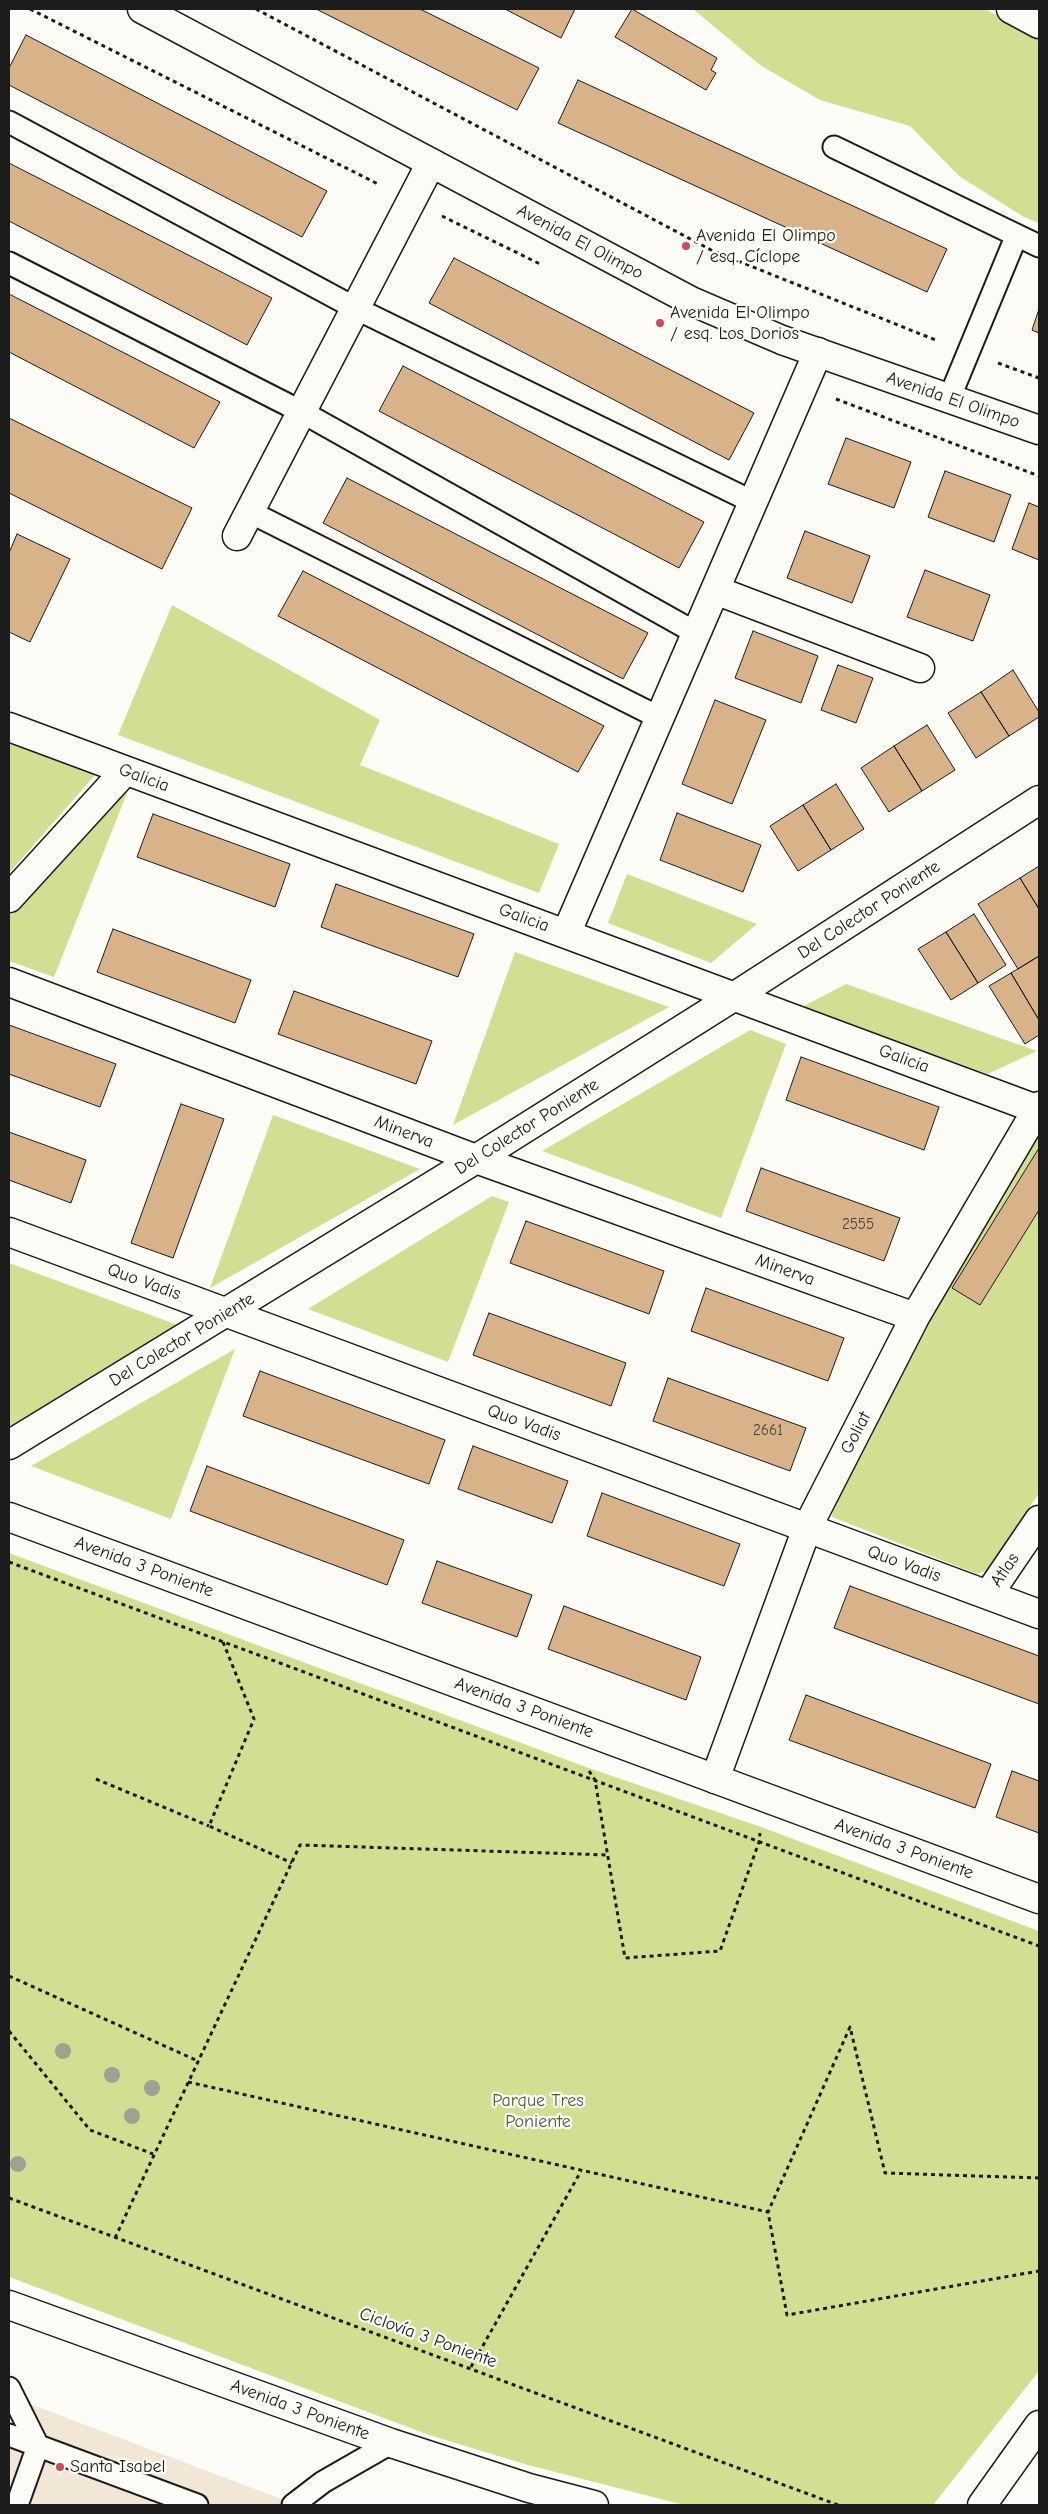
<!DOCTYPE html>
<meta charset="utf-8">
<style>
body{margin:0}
#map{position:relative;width:1048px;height:2514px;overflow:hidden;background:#fdfcf7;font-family:"Comic Neue",sans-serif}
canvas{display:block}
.frame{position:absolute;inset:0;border:10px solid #1c1c1c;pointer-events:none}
</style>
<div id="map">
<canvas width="1048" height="2514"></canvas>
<div class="frame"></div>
</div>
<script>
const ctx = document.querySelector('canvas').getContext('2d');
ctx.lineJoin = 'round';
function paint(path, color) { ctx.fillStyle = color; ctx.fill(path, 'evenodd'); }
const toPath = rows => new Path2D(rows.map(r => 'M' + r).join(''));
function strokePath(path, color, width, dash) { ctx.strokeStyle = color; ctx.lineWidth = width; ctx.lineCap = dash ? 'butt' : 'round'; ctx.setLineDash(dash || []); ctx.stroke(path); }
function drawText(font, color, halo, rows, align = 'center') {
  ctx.font = font + ' "Comic Neue",sans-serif'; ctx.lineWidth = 4.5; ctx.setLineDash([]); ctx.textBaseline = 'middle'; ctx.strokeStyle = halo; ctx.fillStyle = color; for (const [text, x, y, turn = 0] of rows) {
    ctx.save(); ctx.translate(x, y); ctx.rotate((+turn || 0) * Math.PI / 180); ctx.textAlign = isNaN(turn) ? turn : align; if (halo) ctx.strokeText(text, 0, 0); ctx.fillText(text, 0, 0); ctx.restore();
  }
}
paint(toPath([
 [9,2396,297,2505,9,2505]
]), '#f2e6d6');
paint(toPath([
 [693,9,985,9,1039,37,1039,223,1024,217,959,176,910,126,820,100,760,65],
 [172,605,380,720,360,765,559,844,539,893,118,735],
 [9,731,103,766,9,873],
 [120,786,129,788,54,977,9,961,9,912],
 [627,874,757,924,711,963,608,923],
 [515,952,669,1007,453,1125],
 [846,984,1037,1051,988,1074,802,1007],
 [750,1030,786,1044,721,1218,542,1151],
 [273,1115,420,1169,210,1288],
 [1039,1129,1039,1493,987,1571,977,1574,832,1517,833,1501,933,1311],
 [492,1196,509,1202,448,1362,308,1309],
 [9,1263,183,1327,9,1430],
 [235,1349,171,1519,31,1466],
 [9,1553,586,1767,761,1827,1039,1931,1039,2371,933,2505,684,2505,528,2465,429,2435,9,2277]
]), '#d2df92');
const building = toPath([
 [316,9,420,9,539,68,517,110,316,9],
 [505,9,575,9,561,38,505,9],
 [632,9,717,58,711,70,716,73,706,90,615,37,632,9],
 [26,35,327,191,302,237,9,85,9,68,26,35],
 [578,80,947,249,927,292,558,123,578,80],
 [9,163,272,298,247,345,9,221,9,163],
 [454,258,754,413,729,460,429,303,454,258],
 [9,294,220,402,194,448,9,352,9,294],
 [1039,309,1039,333,1032,330,1039,309],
 [403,366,704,522,679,568,379,411,403,366],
 [9,418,192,508,162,569,9,493,9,418],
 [846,438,911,462,894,508,828,484,846,438],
 [945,471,1011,495,994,542,928,517,945,471],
 [347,478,648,633,623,679,323,523,347,478],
 [1029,503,1039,507,1039,560,1012,549,1029,503],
 [805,531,870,556,852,603,787,578,805,531],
 [17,534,70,559,30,642,9,632,9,553,17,534],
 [925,570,990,595,973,641,907,617,925,570],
 [303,571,604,726,578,772,278,616,303,571],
 [753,631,818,656,801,703,735,678,753,631],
 [838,665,873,678,856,723,821,710,838,665],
 [1013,670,1039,712,1039,717,1009,736,981,692,1013,670],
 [981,692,1009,736,976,758,948,713,981,692],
 [715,700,766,720,732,804,682,784,715,700],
 [927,725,955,770,922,791,894,746,927,725],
 [894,746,922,791,889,812,861,768,894,746],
 [836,784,864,829,831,850,803,805,836,784],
 [803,805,831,850,798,871,770,826,803,805],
 [677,813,761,845,743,892,660,860,677,813],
 [153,814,290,864,275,907,137,857,153,814],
 [1039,866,1039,909,1020,878,1039,866],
 [1020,878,1039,909,1039,956,1018,969,978,904,1020,878],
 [336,884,474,934,458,977,321,927,336,884],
 [974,914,1006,965,978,983,946,932,974,914],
 [113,929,251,980,235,1023,97,972,113,929],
 [946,932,978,983,951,1000,918,949,946,932],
 [1039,956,1039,1020,1011,973,1039,956],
 [1011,973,1039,1020,1039,1035,1025,1044,989,986,1011,973],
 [294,991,432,1041,416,1084,278,1034,294,991],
 [9,1025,116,1064,100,1107,9,1074,9,1025],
 [801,1057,939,1107,924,1150,786,1100,801,1057],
 [181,1104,224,1119,173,1258,131,1243,181,1104],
 [9,1132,86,1160,71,1203,9,1180,9,1132],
 [1039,1148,1039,1210,980,1305,952,1288,1039,1148],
 [761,1168,900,1218,884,1261,746,1211,761,1168],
 [526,1221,664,1271,649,1314,510,1263,526,1221],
 [706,1288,844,1338,828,1381,691,1331,706,1288],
 [489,1313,626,1363,611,1406,473,1355,489,1313],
 [260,1371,445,1440,429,1484,243,1416,260,1371],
 [668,1378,806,1428,790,1471,653,1421,668,1378],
 [473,1446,568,1481,552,1523,458,1489,473,1446],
 [207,1466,404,1540,387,1585,190,1511,207,1466],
 [602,1493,740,1544,724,1586,587,1536,602,1493],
 [437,1561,532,1595,517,1637,422,1603,437,1561],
 [850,1586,1039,1656,1039,1704,834,1628,850,1586],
 [564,1606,701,1657,686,1700,548,1649,564,1606],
 [806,1695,991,1764,975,1808,789,1740,806,1695],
 [1012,1771,1039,1781,1039,1833,996,1817,1012,1771]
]);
paint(building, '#d8b38a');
strokePath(building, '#1c1c1c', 1);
const lane = toPath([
 [9,122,355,308,753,502],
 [834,147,1039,246],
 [9,263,302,412,696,633],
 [949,399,1016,237],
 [250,512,660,718],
 [9,2388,38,2446,17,2505],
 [9,2435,197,2505],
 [293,2505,323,2482,391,2443]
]);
const street = toPath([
 [1011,9,1039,24],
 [237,536,431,163],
 [715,590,920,668],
 [9,727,1039,1110],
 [9,898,125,771],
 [566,934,818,352],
 [9,982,476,1159,915,1317],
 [9,1232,1039,1614],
 [9,1445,476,1159,735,996,1039,800],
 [988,1595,1039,1520],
 [715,1779,807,1528,915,1317,1039,1106]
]);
const secondary = toPath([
 [142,9,691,301,782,340,1039,430],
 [9,1517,1039,1899],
 [9,2305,391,2443,529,2488,594,2505],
 [982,2505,1039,2425]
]);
strokePath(lane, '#1c1c1c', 25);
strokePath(street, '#1c1c1c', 31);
strokePath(secondary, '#1c1c1c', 31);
strokePath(toPath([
 [30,9,380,185],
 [256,9,713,251,938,341],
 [442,216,542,265],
 [998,363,1039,378],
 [836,399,1039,476],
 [9,1562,1039,1946],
 [223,1642,254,1719,209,1826,292,1863],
 [589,1771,595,1780,625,1958,720,1951,759,1842,760,1833],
 [96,1779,209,1826],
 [9,1976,198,2061],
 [9,2031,90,2130,153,2154],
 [188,2082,768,2212],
 [1039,2178,885,2173,850,2027,768,2212,787,2315,1039,2271],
 [9,2198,838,2505],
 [115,2238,300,1845,609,1855],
 [471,2367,581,2171]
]), '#1c1c1c', 3, [4, 4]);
strokePath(lane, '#fdfcf7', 21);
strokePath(street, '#fdfcf7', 28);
strokePath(secondary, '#fdfcf7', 28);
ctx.fillStyle = '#a0a192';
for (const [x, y] of [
 [63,2051],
 [112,2075],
 [152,2088],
 [132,2116],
 [18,2164]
]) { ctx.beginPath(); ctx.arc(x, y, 8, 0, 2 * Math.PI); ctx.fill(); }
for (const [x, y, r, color] of [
 [686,246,5,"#d1495b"],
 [660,323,5,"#d1495b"],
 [60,2467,5,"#d1495b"]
]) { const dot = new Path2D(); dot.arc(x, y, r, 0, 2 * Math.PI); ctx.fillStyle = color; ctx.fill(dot); strokePath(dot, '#fdfcf7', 2); }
drawText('15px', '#4b4238', null, [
 ["2555",858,1225],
 ["2661",768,1431]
]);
drawText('18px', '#1c1c1c', '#fdfcf7', [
 ["Avenida El Olimpo",696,236],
 ["/ esq. Cíclope",696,257],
 ["Avenida El Olimpo",670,313],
 ["/ esq. Los Dorios",670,334],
 ["Santa Isabel",70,2467]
], 'left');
drawText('18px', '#1c1c1c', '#fdfcf7', [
 ["Avenida El Olimpo",580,242,28],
 ["Avenida El Olimpo",953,400,19],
 ["Galicia",144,778,20],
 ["Del Colector Poniente",869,910,-33],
 ["Galicia",524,918,20],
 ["Galicia",904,1059,20],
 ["Del Colector Poniente",527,1127,-32],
 ["Minerva",404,1132,21],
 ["Minerva",785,1270,20],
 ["Quo Vadis",144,1282,20],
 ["Del Colector Poniente",182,1340,-31],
 ["Quo Vadis",524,1423,20],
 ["Goliat",856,1433,-63],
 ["Quo Vadis",904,1564,20],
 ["Avenida 3 Poniente",144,1567,20],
 ["Atlas",1005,1570,-56],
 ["Avenida 3 Poniente",524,1708,20],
 ["Avenida 3 Poniente",904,1849,20],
 ["Ciclovía 3 Poniente",428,2338,20],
 ["Avenida 3 Poniente",300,2410,20]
]);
drawText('18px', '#53563f', '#fdfcf7', [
 ["Parque Tres",538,2101],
 ["Poniente",538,2122]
]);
</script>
